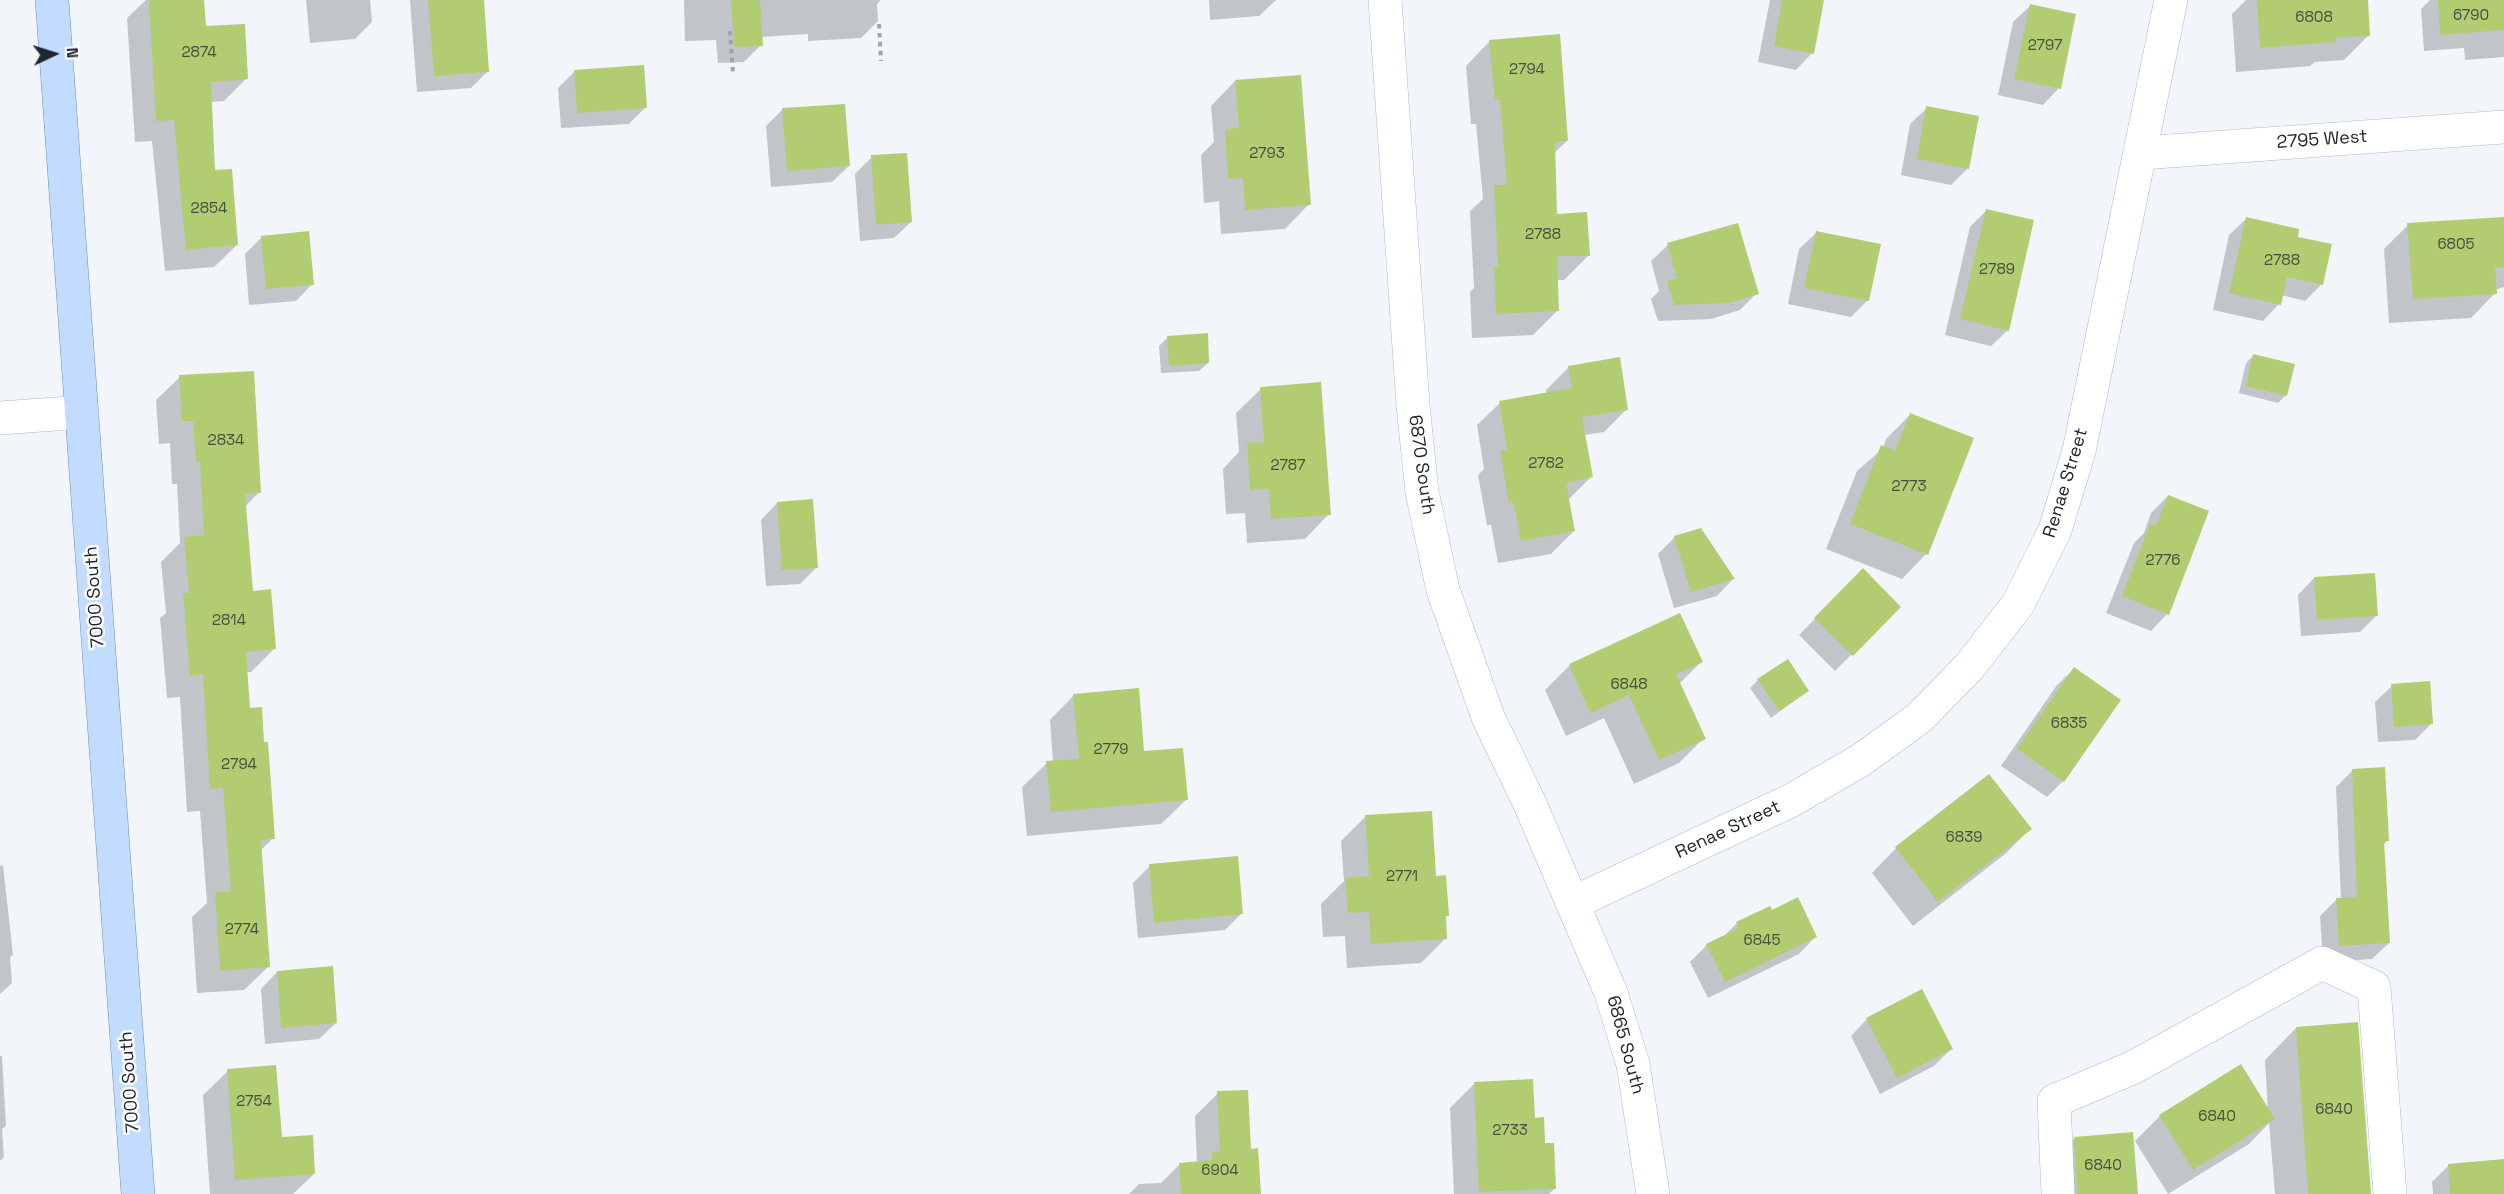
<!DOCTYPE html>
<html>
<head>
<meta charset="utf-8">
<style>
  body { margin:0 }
  #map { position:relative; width:2504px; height:1194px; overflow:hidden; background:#f2f6fb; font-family:"Space Grotesk",sans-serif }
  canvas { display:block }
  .north { position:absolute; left:24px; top:24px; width:60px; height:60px; -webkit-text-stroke:4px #fff; paint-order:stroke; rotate:86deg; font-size:16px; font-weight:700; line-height:24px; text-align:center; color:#202730 }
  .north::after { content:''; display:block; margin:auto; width:21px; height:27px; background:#202730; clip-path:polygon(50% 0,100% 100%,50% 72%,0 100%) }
</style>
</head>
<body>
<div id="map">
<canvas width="2504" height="1194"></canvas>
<div class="north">N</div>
</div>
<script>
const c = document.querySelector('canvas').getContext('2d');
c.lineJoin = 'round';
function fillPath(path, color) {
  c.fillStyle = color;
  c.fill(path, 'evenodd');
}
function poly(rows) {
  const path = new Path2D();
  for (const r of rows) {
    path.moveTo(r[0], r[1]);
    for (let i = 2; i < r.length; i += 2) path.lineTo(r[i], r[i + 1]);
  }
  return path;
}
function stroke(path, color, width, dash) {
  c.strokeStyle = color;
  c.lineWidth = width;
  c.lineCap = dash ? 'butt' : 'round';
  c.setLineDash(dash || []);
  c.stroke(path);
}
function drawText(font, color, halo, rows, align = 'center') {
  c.font = font + ' "Space Grotesk",sans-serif';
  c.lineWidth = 5;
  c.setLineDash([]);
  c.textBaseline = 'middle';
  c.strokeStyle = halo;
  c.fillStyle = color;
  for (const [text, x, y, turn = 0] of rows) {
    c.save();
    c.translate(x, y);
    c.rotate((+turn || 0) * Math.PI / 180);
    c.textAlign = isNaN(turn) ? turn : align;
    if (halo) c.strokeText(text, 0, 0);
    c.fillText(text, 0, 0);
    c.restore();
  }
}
fillPath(poly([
  [146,0,203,0,204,27,246,79,224,101,210,102,214,172,237,245,214,267,165,271,152,141,135,142,127,18],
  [306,0,370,0,372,22,355,39,310,43],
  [410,0,482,0,488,71,471,88,417,92],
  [684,0,881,0,877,4,878,21,861,38,808,41,808,34,761,37,761,45,744,62,718,63,716,40,685,41],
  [1209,0,1276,0,1259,16,1210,20],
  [1770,0,1822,0,1812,53,1796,70,1758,62],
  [2246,0,2366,0,2369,35,2344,60,2315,62,2310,66,2236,72,2232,14],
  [2430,0,2504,0,2504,57,2465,60,2464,48,2424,51,2421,9],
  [2030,6,2059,88,2043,105,1998,95,2013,22],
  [1490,41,1567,141,1553,154,1555,215,1588,256,1564,280,1556,280,1558,310,1533,335,1472,338,1470,292,1474,288,1470,211,1483,199,1476,124,1471,124,1466,66],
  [575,71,646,107,629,124,561,128,558,88],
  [1235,81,1309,204,1285,229,1221,234,1219,201,1204,203,1201,155,1214,142,1211,106],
  [1927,108,1968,168,1951,185,1901,175,1910,124],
  [783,109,849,166,832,182,771,187,766,126],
  [872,157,911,222,894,238,860,241,855,174],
  [1986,211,2008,330,1991,346,1945,335,1970,227],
  [2504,218,2504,287,2495,290,2495,293,2471,318,2389,323,2384,249,2408,225],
  [2246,219,2296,238,2322,284,2305,301,2281,295,2279,304,2263,321,2213,310,2229,235],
  [1816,233,1868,300,1851,317,1788,304,1799,249],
  [262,237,312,284,296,301,249,305,245,254],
  [1668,245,1757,293,1740,310,1711,319,1658,321,1651,299,1659,291,1651,261],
  [1167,338,1208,363,1199,371,1161,373,1159,346],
  [2254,355,2286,395,2278,403,2239,393,2246,363],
  [1569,367,1627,409,1604,432,1584,435,1591,477,1568,500,1574,531,1551,554,1498,563,1491,525,1487,525,1478,475,1484,469,1477,425,1500,403,1547,394,1546,390],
  [180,377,259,492,245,507,252,592,275,648,251,672,246,672,249,709,273,838,260,851,268,967,244,990,197,993,192,917,207,903,200,811,187,812,180,697,167,698,160,618,166,613,161,562,180,543,177,484,172,484,170,443,159,444,156,400],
  [1261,389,1329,514,1305,539,1247,543,1245,513,1226,514,1223,469,1239,452,1236,413],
  [1911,414,1926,554,1902,579,1826,549,1857,471,1883,448,1886,439],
  [2168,496,2207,512,2167,614,2151,631,2106,613,2134,543,2144,533,2151,513],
  [777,503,817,567,800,584,766,586,761,520],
  [1675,537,1733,579,1717,596,1674,608,1658,554],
  [1863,570,1899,607,1835,671,1799,635],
  [2314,578,2377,615,2360,632,2301,636,2298,595],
  [1680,615,1701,662,1679,684,1704,738,1679,763,1634,784,1604,718,1566,736,1545,690,1570,665],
  [2074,669,2063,781,2047,797,2001,766,2057,685],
  [1758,680,1807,691,1771,718,1750,688],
  [2392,686,2432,723,2415,740,2378,742,2375,702],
  [1074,695,1143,753,1186,800,1161,824,1027,836,1022,787,1047,763,1053,762,1050,720],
  [2352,771,2388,840,2383,845,2389,943,2372,959,2323,962,2320,916,2337,899,2341,899,2336,787],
  [1366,816,1435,877,1447,915,1444,918,1445,939,1421,963,1347,968,1345,936,1323,937,1321,904,1344,881,1341,841],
  [2030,829,2005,854,1913,926,1872,873,1896,848],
  [3,865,13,955,10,957,12,983,0,994,0,866],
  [1150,866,1242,913,1225,930,1138,938,1133,883],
  [1771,912,1815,937,1799,954,1708,998,1690,962,1707,945,1722,938,1737,923],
  [277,972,336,1023,319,1039,265,1044,261,989],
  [1867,1019,1951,1049,1934,1066,1880,1094,1851,1036],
  [2296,1028,2370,1194,2275,1194,2269,1123,2249,1144,2168,1194,2135,1141,2160,1116,2268,1112,2265,1060],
  [0,1056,2,1056,6,1126,2,1129,4,1157,0,1161],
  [228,1071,281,1138,314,1174,293,1194,210,1194,203,1095],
  [1475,1083,1533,1119,1555,1188,1549,1194,1454,1194,1450,1108],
  [1218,1093,1249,1151,1259,1194,1129,1194,1139,1184,1161,1183,1180,1164,1197,1163,1195,1116],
  [2075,1138,2137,1194,2044,1194,2043,1170],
  [2504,1161,2504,1194,2433,1194,2432,1182,2449,1165]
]), '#0003');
fillPath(poly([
  [149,0,204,0,206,26,245,24,248,79,211,82,215,170,232,169,238,245,186,250,174,120,156,121],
  [428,0,484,0,489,72,434,76],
  [731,0,760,0,763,46,734,47],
  [1782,0,1824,0,1814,54,1774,46],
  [2257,0,2368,0,2370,36,2336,38,2336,42,2260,48],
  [2438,0,2504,0,2504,30,2440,35],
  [2030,4,2076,14,2061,89,2014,79],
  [1560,34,1568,141,1555,142,1557,214,1587,212,1590,256,1557,256,1559,311,1496,314,1494,266,1498,266,1494,185,1507,185,1500,100,1495,100,1489,40],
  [644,65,647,108,577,113,574,70],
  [1301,75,1311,205,1245,210,1243,178,1228,179,1225,129,1239,128,1235,80],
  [845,104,850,166,787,171,782,108],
  [1926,106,1979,116,1969,169,1917,159],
  [907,153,912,222,876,225,871,155],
  [1986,209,2034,220,2009,331,1960,319],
  [2246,217,2299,229,2298,237,2332,244,2323,285,2287,277,2281,305,2229,293],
  [2504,217,2504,267,2495,268,2497,294,2413,299,2407,223],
  [1738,223,1759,294,1729,303,1674,305,1667,281,1677,278,1667,243],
  [309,231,314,285,266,289,261,236],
  [1816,231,1881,244,1869,301,1804,288],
  [1208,333,1209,363,1169,366,1167,336],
  [2253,354,2295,364,2287,396,2246,386],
  [1620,357,1628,410,1582,417,1593,477,1566,483,1575,531,1521,541,1514,503,1509,503,1500,451,1507,450,1499,401,1572,388,1568,366],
  [254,371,261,493,245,494,253,591,271,589,276,649,246,652,250,708,262,707,264,742,268,742,275,839,261,840,270,967,220,971,215,892,231,891,223,788,210,789,203,674,190,676,183,593,189,593,184,537,204,535,200,461,196,461,193,421,182,421,179,375],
  [1321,382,1331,515,1271,519,1269,489,1250,490,1247,443,1264,442,1260,387],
  [1910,413,1974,438,1928,555,1850,524,1881,445,1895,451],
  [2168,495,2209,511,2169,615,2122,596,2150,524,2156,526],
  [813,499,818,568,782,570,777,502],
  [1701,528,1735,579,1691,592,1674,536],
  [1863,568,1901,607,1853,656,1814,618],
  [2375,573,2378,616,2317,620,2314,577],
  [1680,613,1703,662,1676,674,1706,739,1659,760,1629,695,1590,713,1569,664],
  [1788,659,1809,691,1779,711,1757,679],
  [2074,667,2121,700,2064,782,2017,749],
  [2430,681,2433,724,2394,727,2391,684],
  [1139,688,1144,751,1183,748,1188,800,1051,812,1046,761,1079,759,1073,694],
  [2385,767,2389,841,2384,841,2390,943,2339,946,2336,898,2357,897,2352,769],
  [1989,774,2032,829,1938,902,1895,847],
  [1432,811,1436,876,1446,875,1449,916,1446,916,1447,939,1371,944,1369,912,1348,913,1345,878,1369,876,1365,815],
  [1238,856,1243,914,1154,923,1149,864],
  [1798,897,1817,937,1725,982,1706,944,1739,928,1736,922,1770,906,1772,910],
  [333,966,337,1023,281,1028,277,971],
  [1922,989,1953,1049,1897,1078,1866,1018],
  [2358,1022,2371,1194,2308,1194,2296,1027],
  [2241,1064,2275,1119,2193,1170,2159,1115],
  [276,1065,282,1137,313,1135,315,1174,235,1180,227,1069],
  [1533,1079,1535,1118,1544,1117,1545,1143,1554,1143,1556,1189,1479,1192,1474,1082],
  [1248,1090,1251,1149,1258,1148,1261,1194,1181,1194,1179,1163,1212,1160,1212,1152,1220,1151,1217,1091],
  [2133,1132,2138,1194,2077,1194,2074,1137],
  [2504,1159,2504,1194,2450,1194,2448,1164]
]), '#b2cc71');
const minor = poly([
  [1385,0,1413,405,1422,492,1443,590,1488,717,1530,804,1611,993,1633,1064,1653,1194],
  [2141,153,2504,127],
  [0,418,82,412],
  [1573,903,1792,800,1861,760,1919,718,1969,667,2018,604,2055,530,2079,451,2171,0],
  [2058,1194,2054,1101,2134,1067,2322,963,2374,987,2390,1194]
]);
const major = poly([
  [52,0,138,1194]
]);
stroke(minor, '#a8bbd2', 34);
stroke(major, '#6d8eb6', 34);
stroke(poly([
  [879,24,881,61],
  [730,31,733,73]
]), '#9fa4ab', 4, [4.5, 4.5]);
stroke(minor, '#fff', 33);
stroke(major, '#c1dcfe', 33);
drawText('15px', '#445040', null, [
  ["6790",2471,16],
  ["6808",2314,18],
  ["2797",2045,46],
  ["2874",199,53],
  ["2794",1527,70],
  ["2793",1267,154],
  ["2854",209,209],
  ["2788",1543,235],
  ["6805",2456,245],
  ["2788",2282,261],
  ["2789",1997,270],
  ["2834",226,441],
  ["2782",1546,464],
  ["2787",1288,466],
  ["2773",1909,487],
  ["2776",2163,561],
  ["2814",229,621],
  ["6848",1629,685],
  ["6835",2069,724],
  ["2779",1111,750],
  ["2794",239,765],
  ["6839",1964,838],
  ["2771",1402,877],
  ["2774",242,930],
  ["6845",1762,941],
  ["2754",254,1102],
  ["6840",2334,1110],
  ["6840",2217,1117],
  ["2733",1510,1131],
  ["6840",2103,1166],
  ["6904",1220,1171]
]);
drawText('18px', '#202730', '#fff', [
  ["2795 West",2322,140,-4],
  ["6870 South",1421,465,82],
  ["Renae Street",2066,483,-73],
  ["7000 South",95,597,-94],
  ["Renae Street",1728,830,-25],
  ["6865 South",1625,1045,75],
  ["7000 South",130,1082,-94]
]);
</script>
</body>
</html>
